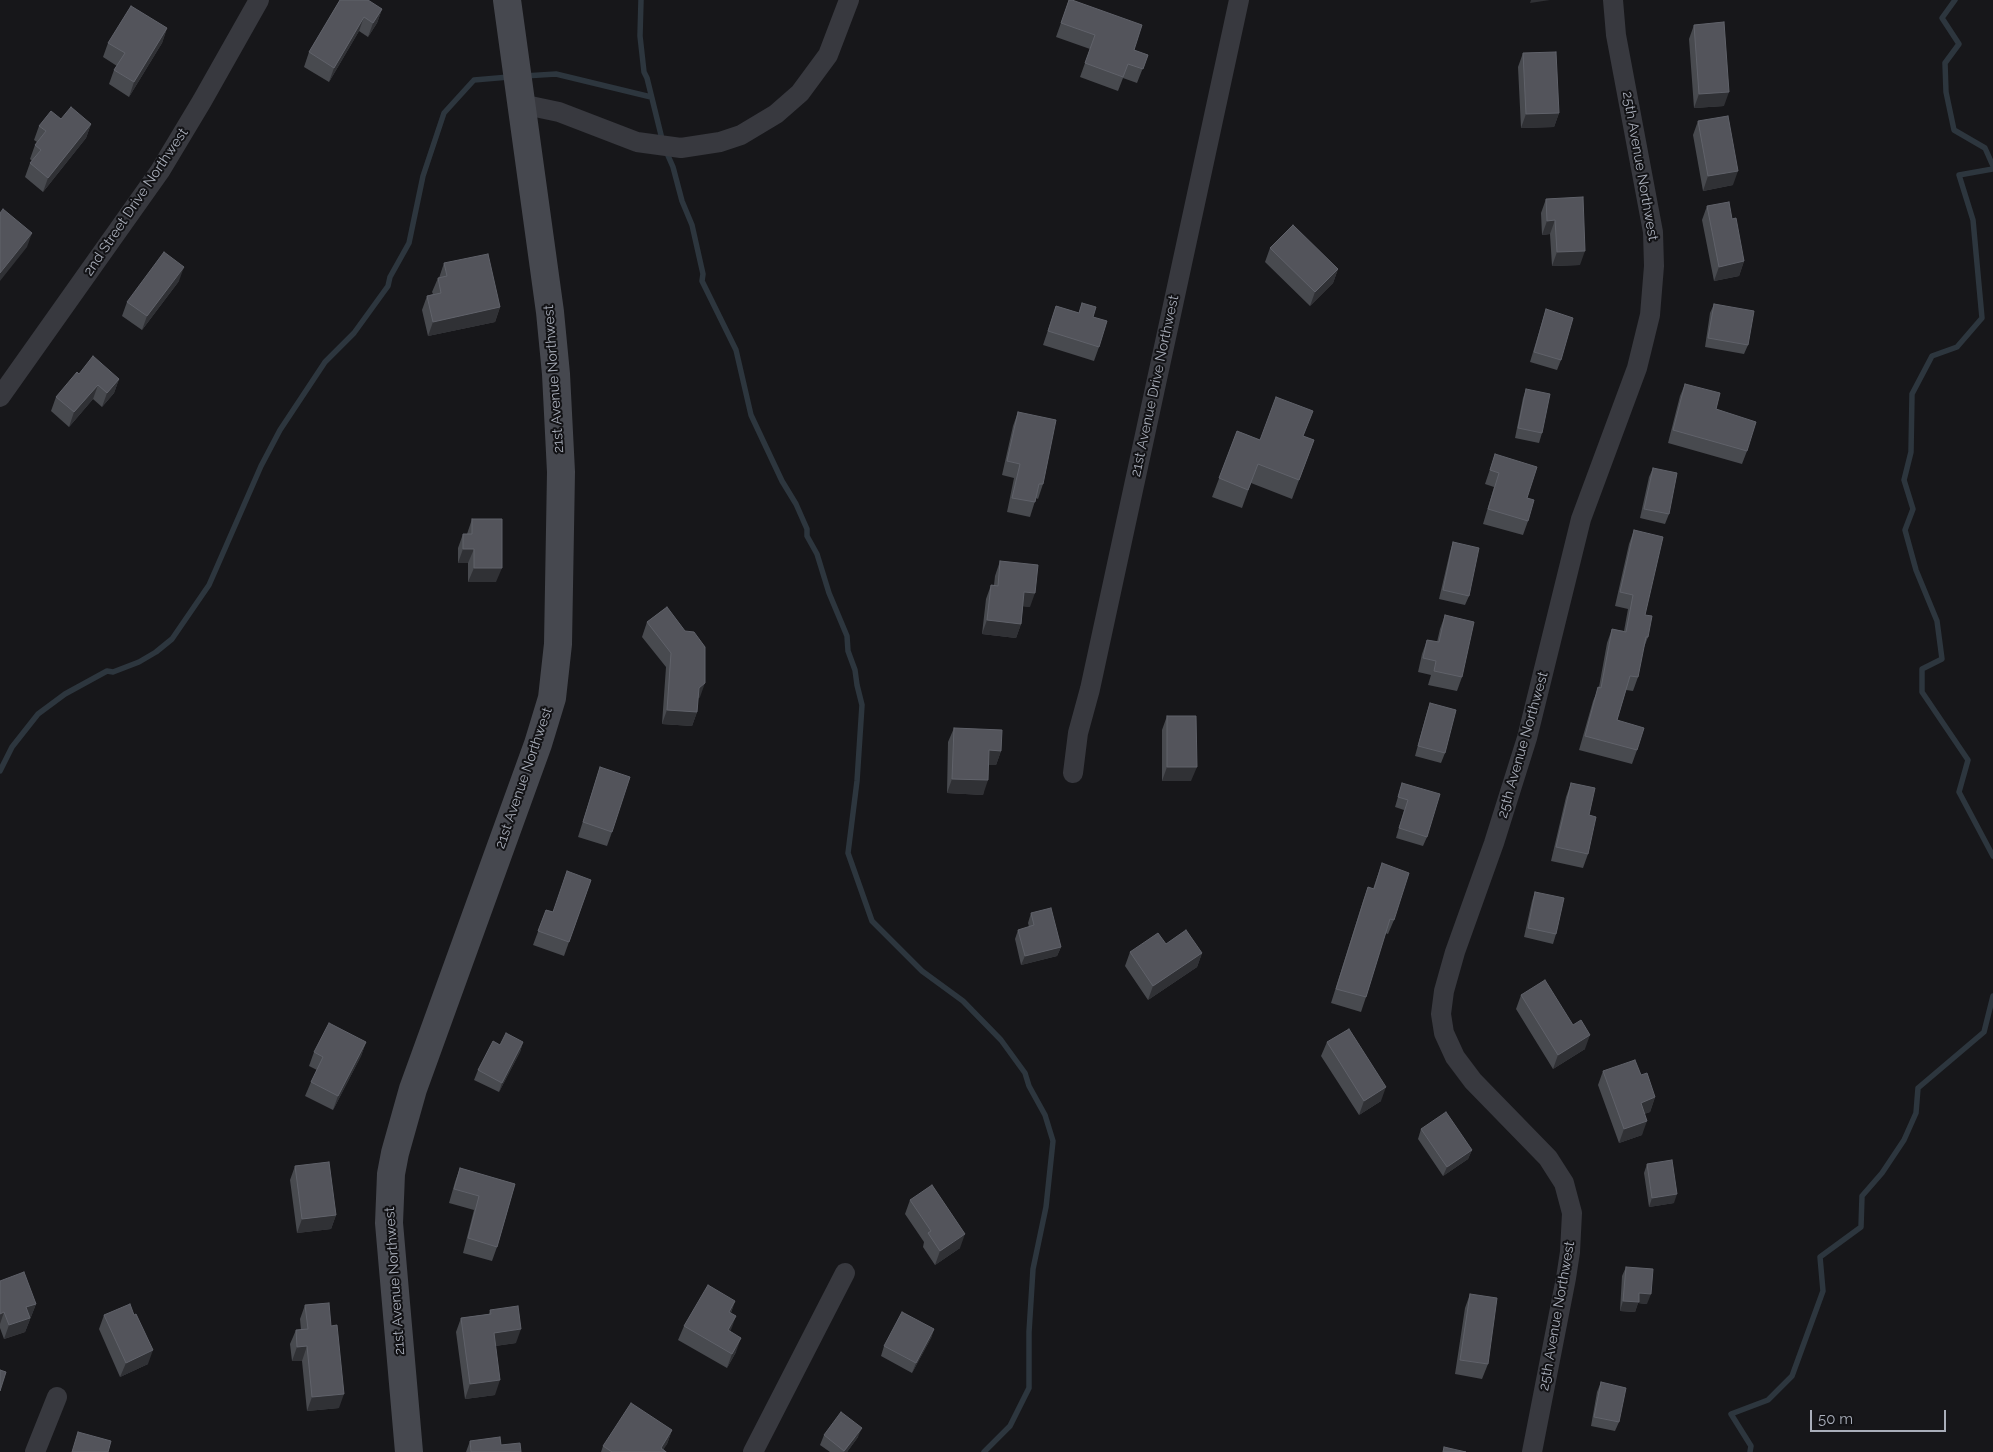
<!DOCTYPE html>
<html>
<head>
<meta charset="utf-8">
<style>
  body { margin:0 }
  #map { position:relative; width:1993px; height:1452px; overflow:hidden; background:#17171a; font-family:Raleway,sans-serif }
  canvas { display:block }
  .scale { position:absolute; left:1810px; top:1410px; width:136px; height:22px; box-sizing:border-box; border:2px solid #a9aeba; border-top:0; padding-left:6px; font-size:15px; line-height:18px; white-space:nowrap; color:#a9aeba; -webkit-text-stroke:4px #121215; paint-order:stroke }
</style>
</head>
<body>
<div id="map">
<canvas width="1993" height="1452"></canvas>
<div class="scale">50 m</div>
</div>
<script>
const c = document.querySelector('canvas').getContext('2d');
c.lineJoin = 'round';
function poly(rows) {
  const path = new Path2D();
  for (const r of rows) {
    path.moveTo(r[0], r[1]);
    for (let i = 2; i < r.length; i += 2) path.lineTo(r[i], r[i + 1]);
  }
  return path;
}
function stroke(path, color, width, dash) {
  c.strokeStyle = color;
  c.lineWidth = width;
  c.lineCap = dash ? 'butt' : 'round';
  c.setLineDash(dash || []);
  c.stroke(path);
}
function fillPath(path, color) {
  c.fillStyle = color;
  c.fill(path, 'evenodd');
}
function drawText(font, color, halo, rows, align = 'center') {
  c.font = font + ' Raleway,sans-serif';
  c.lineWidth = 4;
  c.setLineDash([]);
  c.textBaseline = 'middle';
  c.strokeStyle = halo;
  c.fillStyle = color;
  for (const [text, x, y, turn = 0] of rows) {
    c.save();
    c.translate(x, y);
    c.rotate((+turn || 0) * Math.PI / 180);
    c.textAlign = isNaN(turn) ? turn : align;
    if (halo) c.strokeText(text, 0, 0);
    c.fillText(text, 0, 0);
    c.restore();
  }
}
stroke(poly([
  [641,0,640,36,644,72,647,78,663,143],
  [1955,0,1942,18,1959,44,1945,63,1946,92,1954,130,1985,148,1993,166],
  [524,76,556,74,651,97],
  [666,151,673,167,682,201,692,225,703,274,702,281,736,350,751,415,782,481,796,504,807,529,807,536,817,554,829,593,847,636,848,651,855,670,857,685,862,705,857,781,848,853,872,921,922,971,963,1001,1001,1040,1025,1073,1029,1086,1045,1115,1053,1141,1046,1207,1033,1269,1029,1332,1029,1388,1010,1426,984,1452],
  [1993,169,1959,175,1973,220,1982,318,1957,347,1932,356,1912,394,1911,452,1904,480,1913,509,1905,530,1916,570,1937,621,1942,659,1922,669,1922,692,1968,760,1959,792,1993,856],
  [0,771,12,747,38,714,65,694,107,671,113,672,139,662,156,652,172,639,209,585,261,466,280,430,325,362,354,333,388,286,390,277,409,243,423,176,444,113,474,80,509,77],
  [1750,1452,1751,1446,1731,1414,1768,1400,1792,1376,1823,1291,1820,1257,1861,1227,1862,1196,1882,1173,1904,1140,1916,1113,1918,1088,1984,1032,1993,996]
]), '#2d363e', 5.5);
stroke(poly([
  [521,104,559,112,637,142,681,148,720,142,741,135,776,114,800,93,828,55,849,0],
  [0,397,160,171,202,101,259,0],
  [1073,773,1078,733,1090,689,1239,0],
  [35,1452,57,1397],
  [753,1452,845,1273],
  [1532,1452,1566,1278,1570,1252,1572,1213,1564,1183,1548,1158,1473,1081,1455,1057,1444,1033,1441,1014,1444,991,1455,952,1494,843,1527,738,1581,519,1637,368,1650,315,1654,266,1653,232,1616,35,1613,0]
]), '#38393f', 20);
stroke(poly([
  [409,1452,389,1223,391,1174,395,1153,413,1089,538,744,552,698,558,644,561,472,556,374,550,312,507,0]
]), '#46484f', 28);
fillPath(poly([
  [340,0,382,9,377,23,368,37,359,31,329,82,304,67,309,52],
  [1069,0,1134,50,1148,55,1137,83,1123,78,1118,91,1080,77,1090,49,1056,37],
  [1694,25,1724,106,1694,108,1689,39],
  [167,28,162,43,129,97,109,84,114,70,117,66,103,57,108,43],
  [1523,53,1559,113,1554,127,1521,128,1518,67],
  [61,119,91,124,86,138,43,192,25,177,30,163,32,161,30,159,35,145,37,142,34,140,39,126],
  [1698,121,1733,185,1703,191,1693,135],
  [1546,199,1580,265,1552,266,1550,234,1542,235,1541,213],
  [1707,206,1732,219,1744,261,1739,276,1714,281,1702,220],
  [1270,248,1338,269,1333,283,1310,306,1265,262],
  [444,263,500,307,495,322,428,336,422,310,427,296,433,294,432,292,438,278,439,278],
  [179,281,142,330,122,316,127,302],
  [1082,303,1099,347,1094,361,1043,345,1056,306,1079,313],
  [1714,304,1748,345,1744,354,1705,347,1710,313],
  [1546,309,1561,360,1557,370,1530,362],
  [79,374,119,379,114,393,102,407,93,399,69,427,51,411,56,397],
  [1685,384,1716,409,1747,451,1742,464,1668,443,1680,396],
  [1526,389,1542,433,1539,443,1515,438,1523,398],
  [1018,412,1043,484,1038,499,1036,498,1030,517,1007,512,1014,478,1002,475,1013,426],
  [1237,431,1260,440,1303,436,1314,440,1292,499,1251,483,1242,508,1212,497],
  [1495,454,1528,521,1523,535,1483,524,1494,487,1485,484],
  [1653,468,1669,514,1665,524,1640,518,1649,477],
  [472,519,496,582,468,582,468,563,458,563,458,548,463,534,467,534],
  [1634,530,1648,637,1643,650,1638,677,1633,691,1626,690,1617,720,1637,750,1632,764,1579,750,1593,701,1599,687,1607,643,1612,629,1624,631,1628,609,1615,606,1629,544],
  [1453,542,1469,596,1465,605,1439,599,1450,552],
  [1000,561,1030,607,1023,606,1021,624,1016,638,982,634,986,599,991,585,994,585,995,576],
  [667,607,700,697,698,698,697,712,692,726,662,724,666,667,642,637,647,622],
  [1445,615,1462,677,1457,691,1428,685,1431,675,1418,672,1422,654,1427,640,1437,642,1440,629],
  [1430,703,1445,753,1441,763,1415,756,1427,712],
  [1167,716,1191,781,1162,781,1162,730],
  [954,728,1001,751,996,765,988,765,983,795,947,793,948,742],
  [600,767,612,832,607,846,578,837],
  [1402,783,1427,837,1423,846,1396,838,1404,810,1395,807],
  [1571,783,1589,815,1588,854,1583,868,1551,861,1566,797],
  [1382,863,1394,920,1388,934,1385,933,1366,997,1361,1012,1331,1003,1363,901,1368,887,1373,889],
  [591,880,564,956,533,945,546,910,553,912],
  [1535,892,1556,934,1553,944,1524,937,1532,901],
  [1031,913,1061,947,1057,956,1021,965,1015,939,1018,930,1029,927,1028,923],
  [1166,944,1202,953,1197,967,1148,1000,1125,966,1130,952],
  [1521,995,1585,1049,1553,1069,1516,1009],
  [366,1042,361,1056,333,1110,305,1096,311,1082,317,1070,309,1066,314,1052],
  [523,1042,520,1052,499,1092,474,1080,478,1070,500,1045],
  [1327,1042,1381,1101,1359,1115,1321,1056],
  [1603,1071,1641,1075,1655,1097,1650,1112,1644,1114,1642,1135,1619,1143,1598,1085],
  [1421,1129,1472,1150,1468,1159,1443,1176,1418,1139],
  [1647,1164,1674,1203,1649,1207,1644,1173],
  [295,1166,336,1215,331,1229,297,1233,290,1180],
  [460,1168,515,1184,497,1247,492,1261,463,1253,474,1210,449,1203,455,1182],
  [910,1200,960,1248,935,1265,923,1247,924,1242,905,1214],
  [1626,1267,1647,1304,1638,1303,1635,1312,1620,1311,1622,1276],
  [0,1281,36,1304,25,1332,4,1339,0,1328],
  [1470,1294,1488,1364,1482,1379,1455,1374,1465,1308],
  [735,1301,731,1313,730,1331,736,1352,727,1368,678,1340,684,1326],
  [305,1305,339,1408,307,1411,302,1361,292,1361,290,1344,296,1330,301,1330,300,1319],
  [490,1310,516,1343,495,1346,495,1395,465,1399,456,1332,461,1318,489,1314],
  [104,1315,134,1315,148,1364,120,1377,99,1329],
  [934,1329,931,1338,912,1373,881,1356,884,1346],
  [1601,1382,1619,1422,1615,1431,1591,1426,1597,1392],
  [672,1430,667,1444,663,1449,667,1452,601,1452,603,1446],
  [824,1435,858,1437,847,1452,830,1452,820,1445],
  [470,1441,501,1445,521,1452,466,1452]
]), '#484a4f');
fillPath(poly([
  [1531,0,1550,0,1530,3],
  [382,9,377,23,368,37,373,23],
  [364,17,359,31,329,82,334,68],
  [167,28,162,43,129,97,134,82],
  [1729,92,1724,106,1694,108,1699,94],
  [1559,113,1554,127,1521,128,1526,114],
  [91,124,86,138,43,192,48,178],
  [1738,171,1733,185,1703,191,1708,176],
  [1555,220,1550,234,1542,235,1547,221],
  [32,233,27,247,0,281,0,273],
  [1585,251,1580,265,1552,266,1557,252],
  [1744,261,1739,276,1714,281,1719,267],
  [184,267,179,281,142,330,147,316],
  [1338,269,1333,283,1310,306,1315,292],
  [500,307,495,322,428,336,433,322],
  [119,379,114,393,102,407,107,393],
  [98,385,93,399,69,427,74,412],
  [463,549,474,549,468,563,458,563],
  [474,568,502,568,496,582,468,582],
  [1024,592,1035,593,1030,607,1019,606],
  [987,620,1021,624,1016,638,982,634],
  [705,683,700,697,694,702,699,688],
  [667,710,697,712,692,726,662,724],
  [989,750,1001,751,996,765,983,765],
  [1167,767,1197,767,1191,781,1162,781],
  [952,779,988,780,983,795,947,793],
  [1061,947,1057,956,1021,965,1025,956],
  [1202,953,1197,967,1148,1000,1153,986],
  [1590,1035,1585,1049,1553,1069,1558,1055],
  [366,1042,361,1056,333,1110,338,1096],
  [523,1042,520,1052,499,1092,502,1083],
  [1386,1087,1381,1101,1359,1115,1364,1101],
  [1655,1097,1650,1112,1635,1117,1641,1103],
  [1647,1121,1642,1135,1619,1143,1624,1129],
  [1472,1150,1468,1159,1443,1176,1447,1167],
  [1677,1194,1674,1203,1649,1207,1652,1198],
  [336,1215,331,1229,297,1233,302,1219],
  [965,1234,960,1248,935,1265,940,1251],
  [1639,1293,1651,1294,1647,1304,1638,1303,1635,1312,1620,1311,1623,1301],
  [735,1301,730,1315,729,1312],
  [36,1304,25,1332,4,1339,9,1325,26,1307],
  [4,1312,0,1324,0,1314],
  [736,1316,731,1330,722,1344,728,1330],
  [521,1329,516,1343,488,1347,494,1333],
  [934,1329,931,1338,912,1373,916,1363],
  [741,1338,736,1352,727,1368,732,1354],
  [307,1346,302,1361,292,1361,297,1347],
  [153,1350,148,1364,120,1377,126,1363],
  [500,1380,495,1395,465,1399,470,1384],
  [344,1394,339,1408,307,1411,312,1397],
  [862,1428,858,1437,847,1452,844,1452],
  [672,1430,667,1444,662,1452,661,1448]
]), '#303135');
const building = poly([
  [340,0,368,0,382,9,373,23,364,17,334,68,309,52,340,0],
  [1069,0,1072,0,1142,25,1134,50,1148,55,1143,69,1128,64,1123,77,1085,63,1095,35,1061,23,1069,0],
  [131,6,167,28,134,82,114,70,125,53,108,43,131,6],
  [1724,22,1729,92,1699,94,1694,25,1724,22],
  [1556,52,1559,113,1526,114,1523,53,1556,52],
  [71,107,91,124,48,178,30,163,41,150,35,145,46,131,39,126,51,111,61,119,71,107],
  [1728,116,1738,171,1708,176,1698,121,1728,116],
  [1583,197,1585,251,1557,252,1555,220,1547,221,1546,199,1583,197],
  [1729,202,1732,219,1736,218,1744,261,1719,267,1707,206,1729,202],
  [3,209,32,233,0,273,0,213,3,209],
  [1293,225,1338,269,1315,292,1270,248,1293,225],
  [164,252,184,267,147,316,127,302,164,252],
  [488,254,500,307,433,322,427,296,441,293,438,278,447,276,444,263,488,254],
  [1082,303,1096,307,1093,317,1107,321,1099,347,1048,331,1056,306,1079,313,1082,303],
  [1714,304,1754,311,1748,345,1708,338,1714,304],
  [1546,309,1573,318,1561,360,1534,352,1546,309],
  [93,356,119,379,107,393,98,385,74,412,56,397,77,372,79,374,93,356],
  [1685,384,1720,393,1716,409,1756,422,1747,451,1673,430,1685,384],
  [1526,389,1550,394,1542,433,1518,428,1526,389],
  [1276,397,1313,411,1303,436,1314,440,1299,480,1258,464,1248,490,1219,478,1237,431,1260,440,1276,397],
  [1018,412,1056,420,1043,484,1039,484,1035,502,1012,498,1020,464,1007,461,1018,412],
  [1495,454,1537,467,1527,498,1534,500,1528,521,1488,509,1499,473,1490,470,1495,454],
  [1653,468,1677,473,1669,514,1644,509,1653,468],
  [472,519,502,519,502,568,474,568,474,549,463,549,463,534,472,534,472,519],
  [1634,530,1663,537,1645,615,1652,616,1648,637,1646,637,1638,677,1630,676,1617,720,1644,728,1637,750,1585,736,1598,687,1601,688,1612,629,1626,632,1633,595,1620,592,1634,530],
  [1453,542,1479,548,1469,596,1443,590,1453,542],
  [1000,561,1038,565,1035,593,1024,592,1021,624,987,620,991,585,998,586,1000,561],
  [667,607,685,631,694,632,705,647,705,683,699,688,697,712,667,710,671,653,647,622,667,607],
  [1445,615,1474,622,1462,677,1434,671,1436,661,1423,658,1427,640,1439,642,1445,615],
  [1430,703,1456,710,1445,753,1418,746,1430,703],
  [1167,716,1196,716,1197,767,1167,767,1167,716],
  [954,728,1002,730,1001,751,989,750,988,780,952,779,954,728],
  [600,767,630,777,612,832,583,822,600,767],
  [1402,783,1440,794,1427,837,1399,828,1408,800,1398,797,1402,783],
  [1571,783,1595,788,1589,815,1596,817,1588,854,1556,847,1571,783],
  [1382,863,1409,873,1394,920,1390,919,1366,997,1336,989,1368,887,1374,889,1382,863],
  [567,871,591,880,569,942,538,931,546,910,553,912,567,871],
  [1535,892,1564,898,1556,934,1528,928,1535,892],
  [1051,908,1061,947,1025,956,1018,930,1034,925,1031,913,1051,908],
  [1186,930,1202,953,1153,986,1130,952,1158,933,1166,944,1186,930],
  [1545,980,1573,1025,1581,1020,1590,1035,1558,1055,1521,995,1545,980],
  [329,1023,366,1042,338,1096,311,1082,323,1057,314,1052,329,1023],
  [1349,1029,1386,1087,1364,1101,1327,1042,1349,1029],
  [506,1033,523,1042,502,1083,478,1070,493,1041,500,1045,506,1033],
  [1635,1060,1641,1075,1647,1073,1655,1097,1641,1103,1647,1121,1624,1129,1603,1071,1635,1060],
  [1446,1112,1472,1150,1447,1167,1421,1129,1446,1112],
  [1672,1160,1677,1194,1652,1198,1647,1164,1672,1160],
  [329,1162,336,1215,302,1219,295,1166,329,1162],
  [460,1168,515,1184,497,1247,468,1238,479,1196,454,1189,460,1168],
  [932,1185,965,1234,940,1251,928,1233,931,1231,910,1200,932,1185],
  [1626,1267,1653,1269,1651,1294,1639,1293,1639,1302,1623,1301,1626,1267],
  [24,1272,36,1304,26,1307,30,1318,9,1325,4,1312,0,1314,0,1281,24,1272],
  [708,1285,735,1301,729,1312,736,1316,728,1330,741,1338,732,1354,684,1326,708,1285],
  [1470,1294,1497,1298,1488,1364,1460,1360,1470,1294],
  [329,1303,331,1326,337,1325,344,1394,312,1397,307,1346,297,1347,296,1330,308,1329,305,1305,329,1303],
  [130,1304,134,1315,136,1314,153,1350,126,1363,104,1315,130,1304],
  [518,1306,521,1329,494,1333,500,1380,470,1384,461,1318,491,1314,490,1310,518,1306],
  [902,1312,934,1329,916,1363,884,1346,902,1312],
  [0,1370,6,1372,0,1391,0,1370],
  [1601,1382,1626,1388,1619,1422,1594,1417,1601,1382],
  [631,1403,672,1430,661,1448,666,1452,612,1452,603,1446,631,1403],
  [841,1412,862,1428,844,1451,824,1435,841,1412],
  [78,1432,111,1441,108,1452,72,1452,78,1432],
  [500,1437,501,1445,520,1443,521,1452,471,1452,470,1441,500,1437],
  [1444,1447,1466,1452,1443,1452,1444,1447]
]);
fillPath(building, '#53545b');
stroke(building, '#60626a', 1);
drawText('14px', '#a9aeba', '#121215', [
  ["25th Avenue Northwest",1640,166,80],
  ["2nd Street Drive Northwest",136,202,-56],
  ["21st Avenue Northwest",554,379,-94],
  ["21st Avenue Drive Northwest",1155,386,-78],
  ["25th Avenue Northwest",1523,745,-74],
  ["21st Avenue Northwest",524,778,-71],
  ["21st Avenue Northwest",395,1281,-94],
  ["25th Avenue Northwest",1557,1316,-80]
]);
</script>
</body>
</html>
